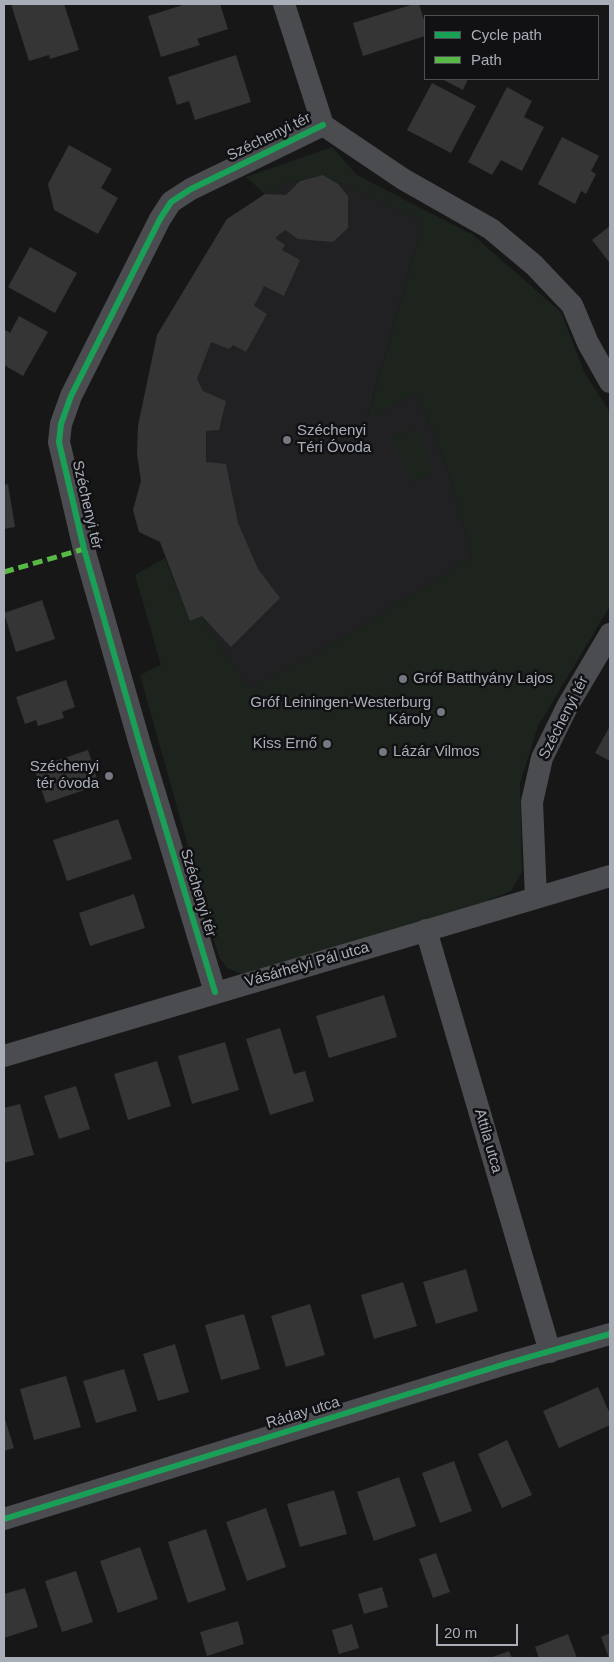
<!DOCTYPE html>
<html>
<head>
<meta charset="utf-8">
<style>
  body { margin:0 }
  #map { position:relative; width:614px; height:1662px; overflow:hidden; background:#171717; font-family:Helvetica,sans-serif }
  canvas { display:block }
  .frame { position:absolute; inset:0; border:5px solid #a8adb8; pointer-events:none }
  .legend { position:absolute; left:424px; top:15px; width:175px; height:65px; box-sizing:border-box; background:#111113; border:1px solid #4d4f55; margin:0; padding:6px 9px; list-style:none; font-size:15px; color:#a8adb8 }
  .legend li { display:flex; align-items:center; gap:10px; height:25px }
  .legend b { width:25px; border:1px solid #4d4f55 }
  .scale { position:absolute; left:436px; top:1624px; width:82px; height:22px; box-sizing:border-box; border:2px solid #a8adb8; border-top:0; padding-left:6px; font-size:15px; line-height:18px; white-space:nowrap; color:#a8adb8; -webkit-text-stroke:4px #111113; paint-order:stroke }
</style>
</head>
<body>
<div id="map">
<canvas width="614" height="1662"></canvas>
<div class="frame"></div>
<ul class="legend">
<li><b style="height:6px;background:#1a9f57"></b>Cycle path</li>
<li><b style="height:6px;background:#58b947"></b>Path</li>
</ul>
<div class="scale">20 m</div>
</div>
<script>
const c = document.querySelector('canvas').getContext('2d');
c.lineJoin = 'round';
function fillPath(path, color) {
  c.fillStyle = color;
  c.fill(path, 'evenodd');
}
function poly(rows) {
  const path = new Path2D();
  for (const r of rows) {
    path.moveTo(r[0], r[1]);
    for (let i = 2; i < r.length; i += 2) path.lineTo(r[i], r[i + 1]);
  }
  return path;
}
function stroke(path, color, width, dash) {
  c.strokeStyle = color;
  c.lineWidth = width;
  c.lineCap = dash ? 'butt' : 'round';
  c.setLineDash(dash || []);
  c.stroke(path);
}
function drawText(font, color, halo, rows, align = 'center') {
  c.font = font + ' Helvetica,sans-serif';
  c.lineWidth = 5;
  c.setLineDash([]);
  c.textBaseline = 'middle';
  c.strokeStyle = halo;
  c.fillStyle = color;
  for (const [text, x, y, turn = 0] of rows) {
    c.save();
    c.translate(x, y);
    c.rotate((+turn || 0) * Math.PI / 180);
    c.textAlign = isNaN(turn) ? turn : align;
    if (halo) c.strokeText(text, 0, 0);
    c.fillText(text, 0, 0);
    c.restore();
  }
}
fillPath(poly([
  [323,175,423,222,367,418,417,393,447,467,472,557,326,648,249,689,202,616,190,621,160,542,139,532,133,510,141,481,137,454,138,426,157,335,227,219,279,185]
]), '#212123');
fillPath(poly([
  [332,147,357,175,473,235,561,312,585,374,610,412,610,606,538,726,520,783,522,872,511,891,487,901,242,974,227,968,219,957,140,675,161,665,135,575,165,558,190,621,202,616,249,688,326,648,472,557,447,467,417,393,367,419,423,222,323,175,279,185,265,194,246,177],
  [416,428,435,473,410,483,392,438]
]), '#1d241e');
fillPath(poly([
  [11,4,64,4,79,50,50,59,49,55,29,61],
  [186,4,220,4,228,29,197,39,200,45,161,57,148,16],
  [414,4,419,4,425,23,425,36,363,56,353,23],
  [236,55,251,102,195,120,189,101,177,105,168,77],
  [442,79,468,79,463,90],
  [432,83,476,106,451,153,407,130],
  [507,87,532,101,524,117,544,127,522,171,501,160,492,175,468,162],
  [562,137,599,156,591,171,596,174,586,194,581,191,575,204,538,184],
  [69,145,112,169,101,188,118,198,98,234,54,210,48,184],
  [323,175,338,184,348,196,348,228,333,242,298,239,285,230,275,238,285,245,282,250,300,260,284,296,264,286,254,306,267,314,246,352,233,345,229,349,211,342,197,379,203,391,226,401,219,430,206,431,206,462,226,464,238,523,258,569,280,598,231,647,202,616,190,621,160,542,139,532,133,510,141,481,137,454,138,426,157,335,227,219,265,194,286,195,300,181],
  [610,226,610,261,609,262,592,240],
  [30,247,77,273,55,313,8,287],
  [19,316,48,332,23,376,4,365,4,329,10,333],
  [8,484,15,527,4,529,4,485],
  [42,600,55,639,16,652,4,613],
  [66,680,75,707,62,712,64,718,38,726,36,720,25,724,16,697],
  [610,726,610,761,595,753],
  [88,750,99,785,46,803,34,768],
  [118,819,132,859,67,881,53,840],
  [134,894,145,928,90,946,79,913],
  [384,995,397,1037,329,1058,316,1016],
  [280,1028,294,1074,305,1071,314,1101,270,1115,246,1039],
  [225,1042,239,1090,192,1104,178,1056],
  [157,1061,171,1106,128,1120,114,1074],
  [76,1086,90,1129,59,1139,44,1096],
  [20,1104,34,1155,4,1163,4,1108],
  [466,1269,478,1311,436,1324,423,1282],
  [403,1282,417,1326,374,1339,361,1295],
  [310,1304,325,1355,286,1367,271,1316],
  [244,1314,260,1369,221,1380,205,1325],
  [175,1344,189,1392,158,1401,143,1354],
  [124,1369,137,1411,96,1423,83,1381],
  [66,1376,81,1427,34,1440,20,1389],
  [598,1387,610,1414,610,1425,559,1448,543,1411],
  [4,1416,14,1448,4,1451],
  [507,1440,532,1495,502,1508,478,1454],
  [454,1461,472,1511,440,1523,422,1473],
  [399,1477,416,1526,374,1541,357,1492],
  [334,1490,347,1534,300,1547,287,1504],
  [266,1508,286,1567,247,1581,226,1522],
  [206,1529,226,1590,188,1603,168,1542],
  [140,1547,158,1599,118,1613,100,1561],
  [436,1553,450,1592,433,1598,419,1559],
  [76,1571,93,1622,62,1632,45,1581],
  [382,1587,388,1607,364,1614,358,1594],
  [25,1588,38,1627,4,1638,4,1594],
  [238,1621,244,1644,207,1656,200,1632],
  [352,1624,359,1648,339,1654,332,1630],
  [610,1633,610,1658,609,1658,601,1637],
  [568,1634,577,1658,539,1658,535,1647],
  [509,1651,512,1658,490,1658]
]), '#353536');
stroke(poly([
  [284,4,323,125],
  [323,125,403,179,491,229,534,265,572,305,588,343,610,382],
  [536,898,532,802,542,758,568,705,610,634],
  [426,930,550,1352],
  [215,992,139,741,84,549,59,442,61,424,71,396,160,219,171,202,191,189,323,125],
  [4,1056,610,876],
  [4,1519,505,1364,610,1334]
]), '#4b4c50', 22);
stroke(poly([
  [4,572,84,549]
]), '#58b947', 5, [10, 5]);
stroke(poly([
  [215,992,139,741,84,549,59,442,61,424,71,396,160,219,171,202,191,189,323,125],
  [4,1519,505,1364,610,1334]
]), '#1a9f57', 6);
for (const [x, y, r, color] of [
  [287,440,5,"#757880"],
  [403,679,5,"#757880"],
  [441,712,5,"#757880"],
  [327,744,5,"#757880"],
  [383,752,5,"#757880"],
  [109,776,5,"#757880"]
]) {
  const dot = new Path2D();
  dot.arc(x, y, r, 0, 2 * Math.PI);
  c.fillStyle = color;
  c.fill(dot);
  stroke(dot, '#111113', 2);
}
drawText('15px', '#a8adb8', '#111113', [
  ["Széchenyi tér",269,137,-26],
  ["Széchenyi tér",87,505,77],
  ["Széchenyi tér",564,718,-63],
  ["Széchenyi tér",198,893,73],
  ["Vásárhelyi Pál utca",307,965,-16],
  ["Attila utca",488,1141,74],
  ["Ráday utca",303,1413,-17]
]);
drawText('15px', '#a8adb8', '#111113', [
  ["Széchenyi",297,431],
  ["Téri Óvoda",297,448],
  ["Gróf Batthyány Lajos",413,679],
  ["Gróf Leiningen-Westerburg",431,703,"right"],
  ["Károly",431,720,"right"],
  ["Kiss Ernő",317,744,"right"],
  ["Lázár Vilmos",393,752],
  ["Széchenyi",99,767,"right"],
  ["tér óvoda",99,784,"right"]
], 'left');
</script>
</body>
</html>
